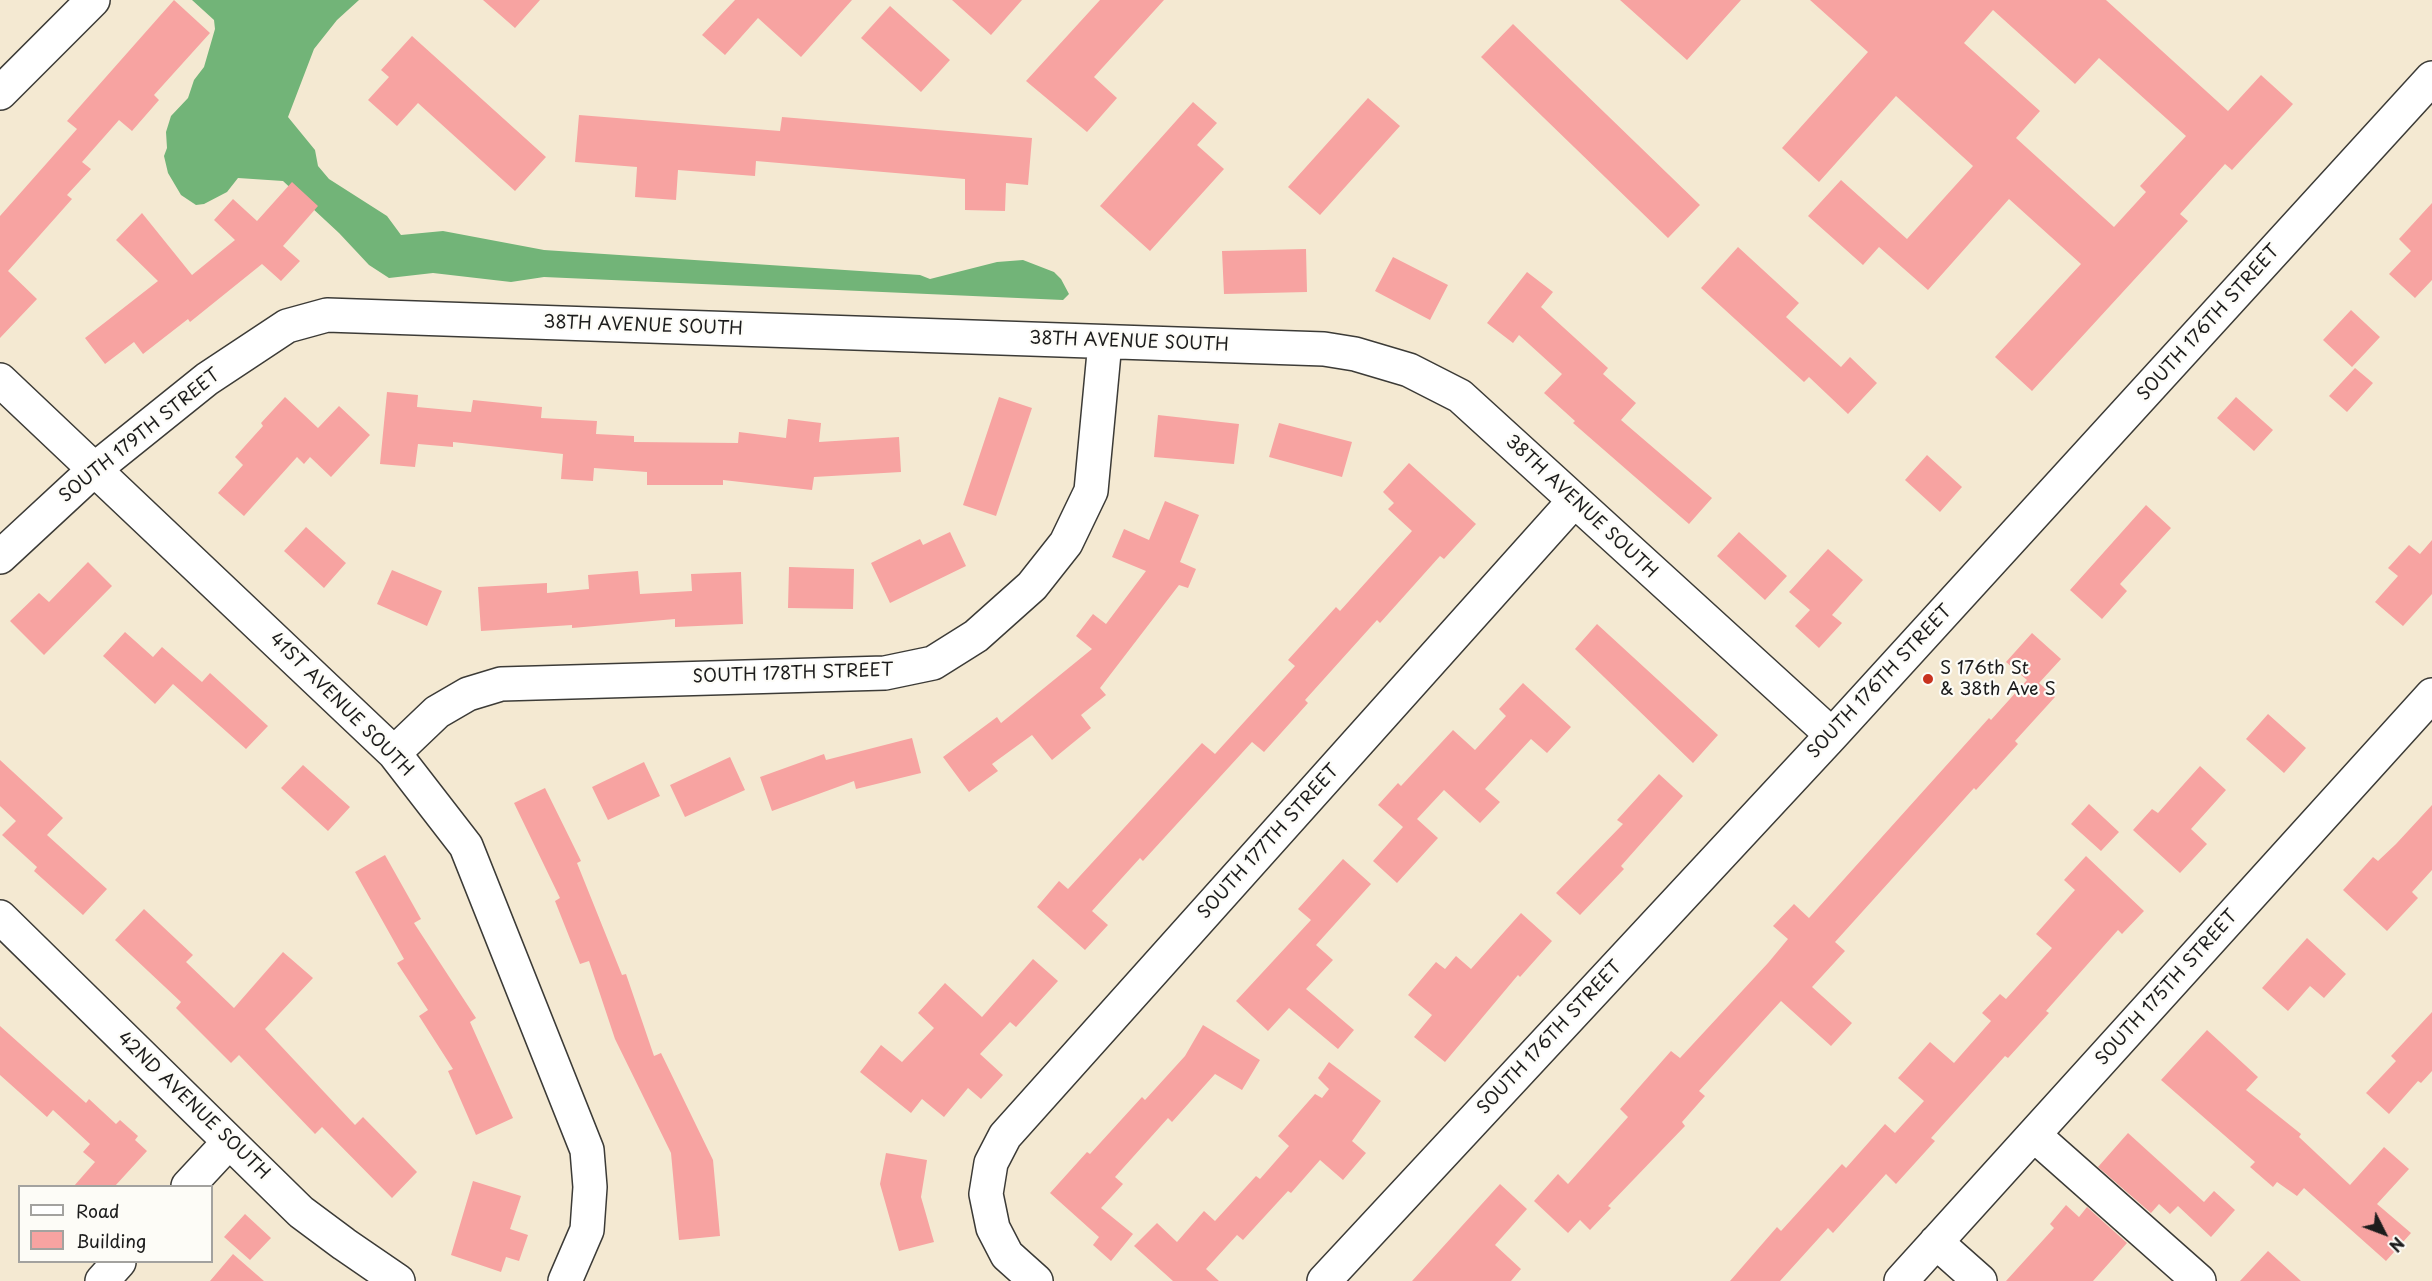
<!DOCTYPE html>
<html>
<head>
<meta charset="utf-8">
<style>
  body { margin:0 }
  #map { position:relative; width:2432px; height:1281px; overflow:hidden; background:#f4e9d2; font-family:"Playpen Sans",sans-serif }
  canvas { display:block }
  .legend { position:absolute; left:18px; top:1185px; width:195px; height:78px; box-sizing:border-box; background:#fdfcf7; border:2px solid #a3a29f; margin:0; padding:8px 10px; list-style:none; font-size:18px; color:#1c1c1c }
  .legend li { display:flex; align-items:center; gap:12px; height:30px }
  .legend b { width:30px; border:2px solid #a3a29f }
  .north { position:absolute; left:2354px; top:1203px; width:60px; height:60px; -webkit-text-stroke:4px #fdfcf7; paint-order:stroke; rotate:132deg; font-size:16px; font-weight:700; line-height:24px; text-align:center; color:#1c1c1c }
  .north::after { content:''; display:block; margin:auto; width:21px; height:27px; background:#1c1c1c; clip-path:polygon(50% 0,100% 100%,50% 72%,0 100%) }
</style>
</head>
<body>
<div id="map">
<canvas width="2432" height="1281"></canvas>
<ul class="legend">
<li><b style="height:8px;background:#fff"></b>Road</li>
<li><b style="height:16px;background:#f7a3a1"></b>Building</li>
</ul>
<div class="north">N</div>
</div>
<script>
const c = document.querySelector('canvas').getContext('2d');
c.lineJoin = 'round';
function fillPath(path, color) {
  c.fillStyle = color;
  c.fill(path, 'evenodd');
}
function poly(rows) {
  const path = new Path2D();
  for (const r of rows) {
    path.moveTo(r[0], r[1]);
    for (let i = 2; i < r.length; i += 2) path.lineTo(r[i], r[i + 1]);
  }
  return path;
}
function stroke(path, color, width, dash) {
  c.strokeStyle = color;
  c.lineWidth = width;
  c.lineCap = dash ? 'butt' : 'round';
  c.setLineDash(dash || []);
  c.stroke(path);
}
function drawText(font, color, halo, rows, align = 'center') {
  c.font = font + ' "Playpen Sans",sans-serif';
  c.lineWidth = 4.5;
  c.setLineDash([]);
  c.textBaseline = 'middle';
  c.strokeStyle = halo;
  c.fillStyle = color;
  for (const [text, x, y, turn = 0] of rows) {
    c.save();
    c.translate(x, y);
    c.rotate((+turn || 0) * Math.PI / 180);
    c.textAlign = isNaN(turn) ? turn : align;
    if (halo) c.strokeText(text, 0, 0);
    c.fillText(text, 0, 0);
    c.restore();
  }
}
fillPath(poly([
  [192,0,359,0,337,20,314,49,288,117,315,150,318,166,329,179,387,216,401,235,443,231,544,250,920,275,930,279,997,262,1023,260,1054,272,1061,279,1069,294,1063,300,544,277,511,282,433,273,389,278,369,265,339,233,283,181,238,178,227,192,204,204,196,205,181,195,168,173,164,156,167,148,166,132,171,116,188,98,194,80,204,67,215,29,214,20]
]), '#72b478');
fillPath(poly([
  [174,0,210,33,154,95,159,100,132,131,119,120,82,162,91,169,67,195,72,199,8,271,37,299,0,338,0,216,77,129,67,121],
  [483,0,540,0,515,28],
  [735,0,852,0,801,57,758,18,725,55,702,35],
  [952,0,1022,0,991,35],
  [1100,0,1164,0,1094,77,1117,98,1087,132,1026,81],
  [1620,0,1741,0,1687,60],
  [1810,0,2106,0,2228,111,2261,75,2293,104,2232,170,2225,164,2180,214,2188,221,2032,391,1995,357,2081,264,2009,199,1928,290,1879,247,1863,265,1808,216,1841,180,1907,239,1973,166,1896,96,1819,182,1782,148,1868,52],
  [1993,10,2075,84,2099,58,2186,136,2140,186,2146,192,2114,227,2016,138,2040,111,1964,43],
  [890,6,950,60,921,92,861,38],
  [1513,24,1700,205,1668,238,1481,57],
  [412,36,546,157,515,191,418,103,397,126,368,100,389,77,381,70],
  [1368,98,1400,126,1320,215,1288,187],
  [1193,102,1217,123,1197,145,1224,169,1150,251,1100,206],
  [579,115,780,131,782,117,1032,138,1028,185,1006,183,1005,211,965,210,965,179,756,161,755,176,678,170,676,200,635,197,637,167,575,162],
  [292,182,318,206,283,246,300,261,281,281,262,264,190,322,188,319,143,354,134,342,105,364,85,338,158,281,116,240,142,213,192,275,235,240,214,220,233,199,257,221],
  [2432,203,2432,280,2415,298,2389,274,2411,251,2399,239],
  [1738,247,1799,303,1786,317,1841,367,1850,357,1877,383,1848,414,1809,377,1804,382,1701,288],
  [1306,249,1307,292,1224,294,1222,251],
  [1393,257,1448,285,1430,320,1375,291],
  [1527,272,1553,292,1541,307,1608,368,1603,374,1636,403,1621,420,1712,498,1689,524,1573,423,1575,421,1544,393,1562,374,1519,335,1513,343,1487,323],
  [2351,310,2380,337,2352,367,2323,340],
  [2355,368,2373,383,2347,412,2329,396],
  [387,392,418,395,417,407,471,412,473,400,542,407,541,418,597,421,596,434,634,436,634,442,738,443,739,432,786,438,788,419,821,423,819,442,899,437,901,472,814,477,812,490,723,480,723,485,647,485,647,472,594,468,593,481,561,479,563,454,453,442,453,447,418,444,415,467,380,464],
  [285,397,318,428,339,406,370,435,331,477,310,457,304,464,297,457,244,516,218,493,243,465,235,457,263,426,261,423],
  [999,397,1032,408,996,516,963,505],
  [2236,397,2273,430,2254,451,2217,418],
  [1158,415,1239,424,1234,464,1154,457],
  [1279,423,1352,442,1342,477,1269,457],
  [1927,455,1962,487,1940,512,1905,480],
  [1409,463,1476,524,1444,559,1440,556,1380,623,1377,620,1305,700,1308,703,1264,752,1252,742,1143,861,1140,858,1092,911,1108,925,1085,950,1037,907,1059,881,1068,889,1202,743,1215,754,1295,666,1288,660,1336,607,1340,611,1412,531,1388,509,1394,503,1383,492],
  [1165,501,1199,515,1180,562,1196,569,1188,588,1179,585,1100,688,1106,695,1081,715,1091,728,1052,760,1032,735,992,764,998,771,969,792,943,757,997,717,1001,723,1092,649,1076,636,1093,614,1106,624,1146,571,1112,557,1124,529,1149,540],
  [2146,505,2171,528,2120,584,2127,591,2102,619,2070,590],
  [306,527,346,563,324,588,284,551],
  [950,532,966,566,890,603,871,563,920,539,923,545],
  [1739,532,1787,576,1765,600,1717,556],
  [2432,540,2432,594,2403,626,2375,602,2398,576,2388,568,2409,545,2420,554],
  [1828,549,1863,580,1832,615,1842,623,1819,648,1795,626,1810,610,1789,592],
  [88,562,112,586,44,655,10,621,39,593,49,602],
  [789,567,854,569,853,609,788,608],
  [392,570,442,591,427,626,377,604],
  [638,571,640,594,692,591,691,574,741,572,743,624,675,627,675,619,572,628,572,625,481,631,478,587,547,583,547,593,589,589,588,575],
  [1597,624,1718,735,1693,763,1575,649],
  [125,632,153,657,162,647,202,682,210,673,268,726,246,749,173,684,155,704,103,656],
  [2032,633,2061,659,2039,683,2055,697,2015,741,2018,744,1976,790,1974,788,1835,942,1845,951,1812,987,1852,1023,1831,1046,1781,1001,1699,1091,1705,1096,1682,1122,1685,1126,1608,1206,1611,1208,1590,1230,1580,1220,1568,1233,1534,1201,1558,1174,1568,1184,1628,1117,1620,1109,1671,1051,1680,1058,1768,963,1788,939,1773,926,1794,904,1809,918,1989,718,1991,720,2027,680,2006,662],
  [1523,683,1571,727,1547,753,1531,739,1485,789,1500,802,1480,823,1444,790,1417,819,1438,838,1397,883,1373,861,1403,827,1378,805,1398,783,1401,786,1453,730,1475,750,1506,716,1499,709],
  [2268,714,2306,748,2284,773,2246,739],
  [912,738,921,773,856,789,854,781,772,811,760,777,824,754,826,760],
  [730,757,745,790,685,817,670,785],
  [0,760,63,818,47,835,107,889,83,915,34,871,37,867,2,835,16,821,0,806],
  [644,762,660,796,608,820,592,787],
  [303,765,350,807,328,831,281,788],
  [2200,766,2226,790,2191,829,2207,844,2180,873,2133,830,2152,809,2158,813],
  [1659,774,1683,796,1621,866,1624,869,1580,915,1556,893,1623,824,1617,820],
  [545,788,581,861,577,863,622,975,626,974,654,1056,661,1053,713,1160,720,1236,679,1240,671,1153,615,1039,589,961,580,964,555,901,560,898,514,803],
  [2089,804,2119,832,2101,851,2071,824],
  [2432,805,2432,870,2412,892,2418,898,2387,931,2343,890,2373,857,2378,861,2396,844],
  [385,855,421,919,414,923,476,1018,470,1022,513,1118,476,1135,448,1071,453,1069,419,1016,428,1010,397,963,404,959,355,872],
  [2086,856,2144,911,2122,934,2118,930,2046,1011,2049,1013,2008,1058,2005,1056,1931,1138,1935,1141,1896,1184,1886,1174,1833,1233,1828,1228,1780,1281,1730,1281,1777,1227,1781,1231,1842,1164,1846,1168,1885,1124,1895,1133,1924,1101,1898,1078,1930,1042,1954,1063,1991,1021,1982,1013,2000,994,2006,999,2052,948,2036,934,2075,890,2064,880],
  [1343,859,1371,884,1316,945,1333,960,1306,989,1354,1030,1338,1049,1289,1008,1268,1031,1236,1001,1311,920,1298,909],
  [144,909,193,955,186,962,234,1008,283,952,313,978,265,1029,355,1125,363,1117,417,1172,392,1198,322,1127,315,1134,239,1055,231,1063,176,1008,181,1002,115,940],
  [1521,913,1552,941,1520,977,1518,975,1445,1062,1414,1037,1432,1015,1408,995,1436,962,1445,969,1456,956,1471,969],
  [2307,938,2346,974,2324,998,2310,986,2288,1011,2262,988],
  [1033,959,1058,981,1016,1027,1010,1022,980,1054,1003,1075,981,1099,968,1088,944,1117,922,1099,911,1113,860,1072,881,1045,902,1062,934,1028,918,1013,945,983,982,1017],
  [2432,1012,2432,1071,2421,1083,2418,1081,2389,1114,2366,1093,2396,1061,2391,1056],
  [1203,1025,1260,1060,1242,1090,1215,1074,1172,1122,1168,1118,1115,1177,1123,1184,1101,1208,1133,1234,1111,1261,1093,1245,1099,1237,1050,1193,1087,1152,1090,1154,1142,1097,1145,1100,1185,1056],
  [0,1026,86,1103,89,1099,116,1124,120,1120,138,1136,135,1140,147,1151,115,1186,74,1186,95,1162,83,1152,90,1144,53,1110,47,1117,0,1075],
  [2207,1030,2258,1077,2246,1090,2301,1134,2299,1137,2350,1185,2384,1147,2409,1169,2377,1204,2411,1233,2386,1261,2304,1188,2297,1196,2277,1182,2273,1187,2250,1167,2255,1162,2161,1080],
  [1329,1062,1381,1101,1352,1141,1366,1153,1343,1180,1320,1160,1291,1193,1288,1191,1243,1240,1237,1235,1206,1269,1219,1281,1173,1281,1134,1246,1157,1223,1177,1242,1204,1211,1215,1221,1256,1176,1260,1179,1289,1146,1278,1136,1315,1094,1322,1098,1329,1089,1318,1078],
  [2128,1133,2204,1202,2214,1191,2235,1210,2211,1237,2178,1206,2170,1214,2159,1204,2151,1213,2098,1167],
  [886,1153,927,1160,921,1197,934,1242,899,1251,880,1184],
  [473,1181,521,1196,510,1229,528,1235,519,1261,506,1257,501,1272,451,1255],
  [1500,1184,1527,1209,1495,1245,1521,1269,1511,1281,1412,1281],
  [2066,1205,2079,1217,2087,1207,2127,1243,2093,1281,2006,1281,2054,1228,2050,1224],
  [245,1214,271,1238,250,1260,224,1237],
  [2268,1251,2301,1281,2240,1281],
  [233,1254,264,1281,210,1281]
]), '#f7a3a1');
const minor = poly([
  [0,93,93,0],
  [0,380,394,753,466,846,587,1150,590,1187,587,1230,565,1281],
  [0,557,95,469,207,379,287,326,327,315,1324,349,1355,354,1409,370,1460,396,1832,735],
  [394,753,437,712,468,694,501,684,885,673,933,663,976,636,1032,586,1066,543,1091,491,1105,342],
  [0,917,301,1212,344,1244,398,1281],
  [2034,1135,2199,1281],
  [188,1186,229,1142],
  [1936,1242,1980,1281],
  [102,1281,119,1262],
  [1036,1281,1007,1255,993,1228,986,1194,991,1163,1005,1136,1574,501],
  [1324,1281,1832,735,2432,78],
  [1901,1281,2432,695]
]);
stroke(minor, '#3c3b37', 36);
stroke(minor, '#fff', 33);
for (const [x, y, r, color] of [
  [1928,679,6,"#c8321e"]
]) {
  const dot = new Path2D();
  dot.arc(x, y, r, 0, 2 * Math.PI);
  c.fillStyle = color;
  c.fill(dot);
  stroke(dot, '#fdfcf7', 2);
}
drawText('18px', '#1c1c1c', '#fdfcf7', [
  ["SOUTH 176TH STREET",2209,323,-48],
  ["38TH AVENUE SOUTH",643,326,2],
  ["38TH AVENUE SOUTH",1129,342,2],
  ["SOUTH 179TH STREET",140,436,-39],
  ["38TH AVENUE SOUTH",1581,507,43],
  ["SOUTH 178TH STREET",793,674,-2],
  ["SOUTH 176TH STREET",1880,682,-47],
  ["41ST AVENUE SOUTH",341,705,45],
  ["SOUTH 177TH STREET",1269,842,-48],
  ["SOUTH 175TH STREET",2167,988,-48],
  ["SOUTH 176TH STREET",1550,1038,-47],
  ["42ND AVENUE SOUTH",193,1106,44]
]);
drawText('18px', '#1c1c1c', '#fdfcf7', [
  ["S 176th St",1940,669],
  ["& 38th Ave S",1940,690]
], 'left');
</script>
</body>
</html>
